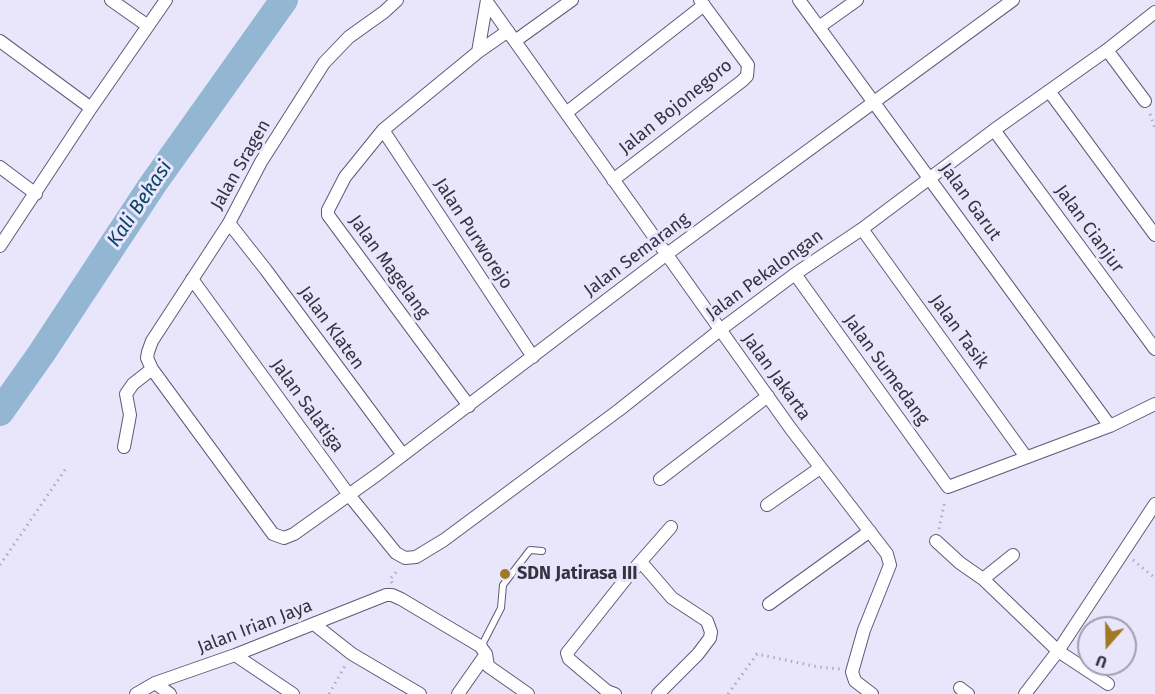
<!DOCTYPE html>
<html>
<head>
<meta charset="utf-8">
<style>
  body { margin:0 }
  #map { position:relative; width:1155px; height:694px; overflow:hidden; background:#e9e6fb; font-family:"Fira Sans",sans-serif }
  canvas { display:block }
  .north { position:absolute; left:1077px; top:616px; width:60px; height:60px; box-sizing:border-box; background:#e9e6fb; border:2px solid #a19eb0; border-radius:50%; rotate:200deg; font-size:16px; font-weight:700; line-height:24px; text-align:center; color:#343340 }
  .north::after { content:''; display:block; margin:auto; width:21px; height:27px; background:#9f7926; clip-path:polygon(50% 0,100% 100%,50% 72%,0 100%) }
</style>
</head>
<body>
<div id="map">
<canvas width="1155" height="694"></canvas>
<div class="north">U</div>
</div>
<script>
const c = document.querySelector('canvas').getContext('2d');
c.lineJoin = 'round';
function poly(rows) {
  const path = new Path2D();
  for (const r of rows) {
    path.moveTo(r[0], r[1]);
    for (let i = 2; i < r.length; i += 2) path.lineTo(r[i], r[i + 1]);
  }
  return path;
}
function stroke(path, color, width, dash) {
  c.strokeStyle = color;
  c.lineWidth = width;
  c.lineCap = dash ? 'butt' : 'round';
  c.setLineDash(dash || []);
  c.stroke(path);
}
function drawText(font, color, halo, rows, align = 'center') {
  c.font = font + ' "Fira Sans",sans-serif';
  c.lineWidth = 6;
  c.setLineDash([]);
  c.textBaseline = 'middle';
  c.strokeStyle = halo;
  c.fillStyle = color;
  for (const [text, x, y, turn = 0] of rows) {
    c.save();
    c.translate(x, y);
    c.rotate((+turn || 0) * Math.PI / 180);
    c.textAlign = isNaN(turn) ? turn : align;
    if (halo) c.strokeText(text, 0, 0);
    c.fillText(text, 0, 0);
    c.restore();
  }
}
stroke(poly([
  [0,412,41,354,153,184,284,0]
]), '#93b7d2', 28);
const lane = poly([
  [484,647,483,643,501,608,503,585,530,550,542,551]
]);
const street = poly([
  [111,0,148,26],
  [397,0,384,12,349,37,324,63,261,162,229,223,152,341,148,352,147,358,152,369,273,534,284,538,294,534,378,474,667,254,1013,0],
  [799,0,1110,426],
  [487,2,791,429,887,554,890,565,864,630,852,672,855,681,872,694],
  [819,27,857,0],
  [0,41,91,108],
  [515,41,572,0],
  [1107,50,1145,101],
  [478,52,487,0],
  [1049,91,1155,235],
  [566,113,704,5],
  [383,130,533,357],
  [994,130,1155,349],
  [0,167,36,194],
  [613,180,742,81,747,76,748,65,700,0],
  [229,223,266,270,403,455],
  [862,229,1026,457],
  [0,246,91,108,166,0],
  [795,274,948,487,1110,426,1155,404],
  [192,279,349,495,396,553,405,558,416,557,444,540,619,410,720,330,795,274,862,229,994,130,1107,50,1155,12],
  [469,406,328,215,328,210,345,177,383,130,478,52,508,31],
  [124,447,130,415,126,394,133,384,152,369],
  [660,479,768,396],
  [767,505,820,468],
  [936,541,960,563,983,579,1058,651,1108,684],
  [641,562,672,598,707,621,711,632,710,638,698,654,658,694],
  [983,579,1013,555],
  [769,604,870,531],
  [314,624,352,654,420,694],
  [235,655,293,694],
  [155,683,170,694],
  [960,688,968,694],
  [136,694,155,683,235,655,386,595,392,595,401,599,480,646,486,654,488,666,528,694],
  [458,694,486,654],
  [615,694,607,691,569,659,567,653,628,576,671,527],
  [1025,694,1058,651,1155,504]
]);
stroke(lane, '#5f5a78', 8);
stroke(street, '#5f5a78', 14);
stroke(poly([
  [1150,114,1155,128],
  [939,529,945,500],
  [1133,560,1155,578],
  [0,565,67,467],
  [392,583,390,579,398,570],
  [329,694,346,664],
  [728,694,757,654,818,667,840,669]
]), '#aeacbe', 3, [1.5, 4.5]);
stroke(lane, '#fff', 6);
stroke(street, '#fff', 12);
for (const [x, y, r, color] of [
  [505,574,6,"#9f7926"]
]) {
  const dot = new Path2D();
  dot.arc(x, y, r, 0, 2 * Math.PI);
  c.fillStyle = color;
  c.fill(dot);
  stroke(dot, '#e9e6fb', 2);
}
drawText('18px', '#343340', '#e9e6fb', [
  ["Jalan Bojonegoro",676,107,-39],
  ["Jalan Sragen",241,165,-60],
  ["Jalan Garut",970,202,54],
  ["Jalan Cianjur",1089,229,54],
  ["Jalan Purworejo",473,234,57],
  ["Jalan Semarang",637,255,-37],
  ["Jalan Magelang",389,267,54],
  ["Jalan Pekalongan",765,275,-36],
  ["Jalan Klaten",331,328,54],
  ["Jalan Tasik",959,332,54],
  ["Jalan Sumedang",886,370,54],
  ["Jalan Jakarta",776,377,54],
  ["Jalan Salatiga",307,406,54],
  ["Jalan Irian Jaya",255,627,-21]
]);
drawText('bold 18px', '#343340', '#e9e6fb', [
  ["SDN Jatirasa III",517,574]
], 'left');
drawText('italic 20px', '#044468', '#e9e6fb', [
  ["Kali Bekasi",140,204,-56]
]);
</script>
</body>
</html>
